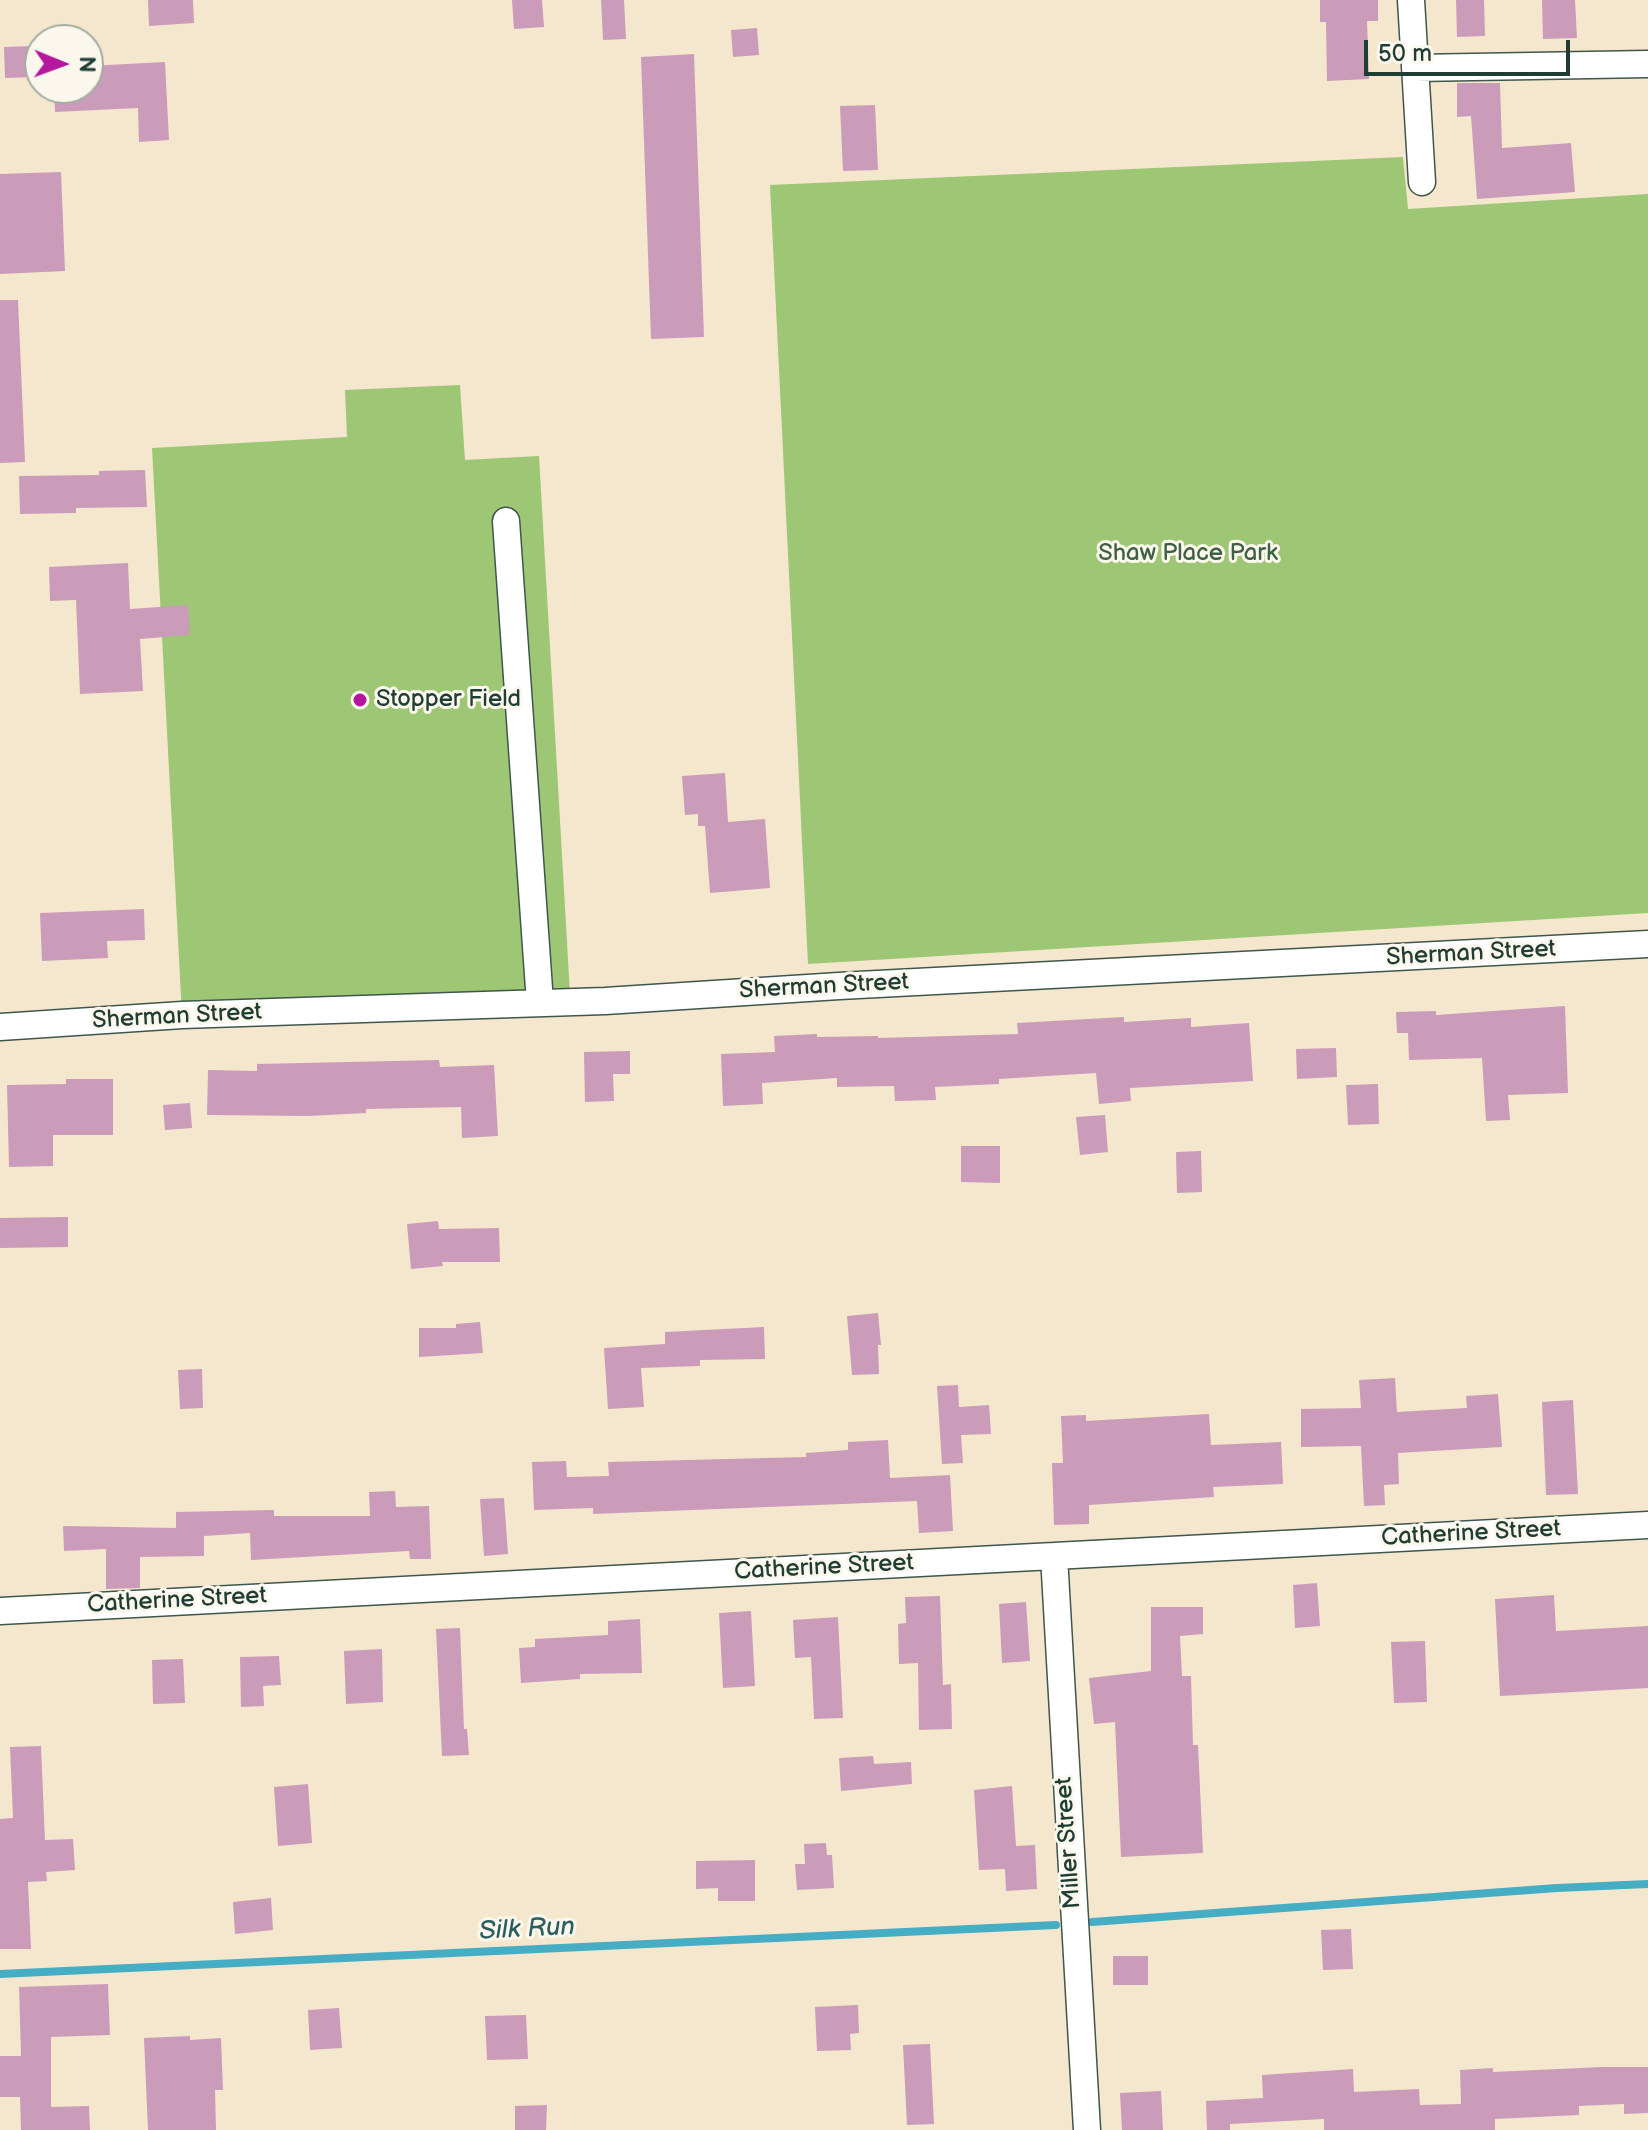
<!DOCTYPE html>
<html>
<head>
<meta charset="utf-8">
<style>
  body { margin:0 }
  #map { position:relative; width:1648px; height:2130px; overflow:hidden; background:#f5e7ce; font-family:"Balsamiq Sans",sans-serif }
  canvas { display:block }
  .north { position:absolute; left:24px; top:24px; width:80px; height:80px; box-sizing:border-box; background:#fbf7ec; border:2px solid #a3ada2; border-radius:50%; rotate:91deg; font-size:22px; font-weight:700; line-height:32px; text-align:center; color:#1f3d34 }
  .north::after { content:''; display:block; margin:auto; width:28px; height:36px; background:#b5179e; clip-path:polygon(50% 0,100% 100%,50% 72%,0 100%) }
  .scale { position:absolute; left:1364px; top:40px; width:206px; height:36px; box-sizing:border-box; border:4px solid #1f3d34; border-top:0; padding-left:10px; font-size:24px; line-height:28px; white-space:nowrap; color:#1f3d34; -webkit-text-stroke:6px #fbf7ec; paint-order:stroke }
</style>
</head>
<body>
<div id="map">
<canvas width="1648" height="2130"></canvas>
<div class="north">N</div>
<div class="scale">50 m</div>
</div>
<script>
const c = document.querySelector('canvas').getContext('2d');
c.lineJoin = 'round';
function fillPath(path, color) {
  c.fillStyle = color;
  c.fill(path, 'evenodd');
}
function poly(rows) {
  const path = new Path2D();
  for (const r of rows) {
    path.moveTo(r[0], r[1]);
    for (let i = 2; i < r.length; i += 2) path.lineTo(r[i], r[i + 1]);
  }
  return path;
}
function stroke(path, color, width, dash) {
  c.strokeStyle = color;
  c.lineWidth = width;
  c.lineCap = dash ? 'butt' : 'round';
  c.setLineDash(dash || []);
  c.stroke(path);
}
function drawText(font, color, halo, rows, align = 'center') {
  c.font = font + ' "Balsamiq Sans",sans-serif';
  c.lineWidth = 6;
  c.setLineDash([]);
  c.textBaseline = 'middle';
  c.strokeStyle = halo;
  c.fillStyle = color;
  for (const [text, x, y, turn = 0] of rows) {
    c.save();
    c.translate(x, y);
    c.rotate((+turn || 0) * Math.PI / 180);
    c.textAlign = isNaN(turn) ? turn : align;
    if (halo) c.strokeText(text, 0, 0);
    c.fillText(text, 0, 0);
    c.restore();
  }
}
fillPath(poly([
  [1403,157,1408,209,1648,194,1648,913,808,964,770,185],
  [460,385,465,460,539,456,570,994,182,1015,152,448,347,437,345,390]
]), '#9dc774');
stroke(poly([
  [1092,1922,1557,1888,1648,1884],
  [0,1974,1056,1925]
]), '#45adc4', 8);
fillPath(poly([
  [148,0,193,0,194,23,149,26],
  [512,0,542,0,544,27,514,29],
  [601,0,624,0,626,39,603,40],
  [1320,0,1378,0,1378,21,1367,21,1369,79,1327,81,1326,22,1320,22],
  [1456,0,1484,0,1485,36,1457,37],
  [1542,0,1575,0,1577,38,1543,39],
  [757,28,759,55,733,57,731,30],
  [34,46,34,77,5,78,4,47],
  [694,54,704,337,651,339,641,57],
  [165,62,169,140,139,142,138,108,55,112,54,88,88,88,88,66],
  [1457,83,1500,83,1502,148,1571,143,1575,192,1477,199,1471,116,1457,117],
  [875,105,878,170,843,171,840,106],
  [61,172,65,271,0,274,0,174],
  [0,300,18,300,25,462,0,463],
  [145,470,147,507,76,508,76,513,20,514,19,476,99,475,99,471],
  [128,563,130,609,188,605,190,635,140,639,143,691,80,694,76,600,50,601,49,567],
  [725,773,728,822,765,819,770,888,710,893,705,826,698,826,698,814,685,815,682,776],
  [144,909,145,940,107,941,108,958,42,961,40,913],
  [1565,1006,1568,1093,1508,1095,1510,1120,1486,1121,1482,1058,1409,1060,1408,1033,1397,1033,1396,1012,1436,1011,1436,1015],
  [1124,1017,1124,1022,1191,1018,1191,1027,1249,1023,1253,1081,1130,1088,1131,1101,1099,1104,1096,1073,999,1079,999,1084,935,1087,936,1100,895,1101,894,1086,837,1087,837,1078,762,1083,763,1104,723,1106,721,1054,775,1052,774,1036,817,1034,817,1037,878,1036,878,1038,1018,1034,1017,1023],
  [1336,1048,1337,1077,1297,1079,1296,1049],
  [630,1051,630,1074,613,1074,614,1101,585,1102,584,1052],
  [439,1060,440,1067,494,1065,498,1136,462,1138,461,1107,366,1109,366,1113,308,1116,207,1115,208,1070,257,1071,257,1064],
  [66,1079,113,1079,113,1135,53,1135,53,1166,9,1167,7,1085,66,1084],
  [1378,1084,1379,1124,1348,1125,1346,1085],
  [190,1103,192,1128,165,1130,163,1105],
  [1105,1115,1108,1152,1080,1155,1076,1117],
  [961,1146,1000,1146,1000,1183,961,1182],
  [1201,1151,1202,1192,1177,1193,1176,1152],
  [68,1217,68,1247,0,1248,0,1218],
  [438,1221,439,1229,499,1228,500,1262,442,1262,443,1266,411,1269,407,1224],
  [878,1313,881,1345,878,1345,879,1374,852,1375,847,1316],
  [480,1322,483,1353,419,1357,419,1328,456,1328,456,1324],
  [764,1327,765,1359,700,1360,700,1366,641,1368,644,1407,608,1409,604,1348,665,1344,665,1332],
  [202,1369,203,1408,180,1409,178,1370],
  [1395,1378,1397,1412,1467,1408,1466,1396,1498,1394,1502,1447,1398,1453,1399,1484,1384,1485,1385,1505,1364,1506,1361,1446,1301,1447,1301,1409,1361,1408,1359,1380],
  [958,1385,959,1407,989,1405,991,1434,961,1435,963,1463,942,1464,937,1386],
  [1573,1400,1578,1494,1546,1495,1542,1402],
  [1209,1414,1211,1445,1281,1442,1283,1484,1213,1487,1214,1497,1089,1505,1089,1524,1054,1525,1052,1463,1063,1463,1061,1416,1086,1415,1086,1421],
  [888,1440,890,1478,950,1475,953,1531,919,1533,917,1501,593,1514,593,1508,534,1510,532,1462,566,1461,567,1477,609,1476,608,1462,806,1457,806,1453,848,1450,848,1442],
  [395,1491,396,1507,429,1506,431,1559,410,1559,409,1551,251,1560,250,1533,204,1536,204,1556,140,1557,140,1588,106,1589,106,1549,64,1551,63,1526,176,1528,176,1512,274,1510,274,1516,370,1516,369,1492],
  [504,1498,508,1554,484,1556,480,1499],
  [1317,1583,1320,1626,1295,1628,1293,1585],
  [1554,1595,1556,1631,1648,1626,1648,1688,1500,1696,1495,1599],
  [940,1596,943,1685,951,1684,952,1729,919,1730,918,1663,899,1664,898,1624,906,1623,905,1597],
  [1026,1602,1030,1661,1002,1663,999,1604],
  [1151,1607,1203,1607,1203,1634,1180,1636,1182,1676,1191,1676,1193,1745,1198,1745,1203,1853,1121,1857,1115,1722,1094,1724,1089,1678,1151,1671],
  [751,1611,755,1686,723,1688,719,1613],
  [838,1617,843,1718,814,1719,811,1657,795,1658,793,1620],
  [640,1619,642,1673,580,1674,580,1679,521,1683,519,1648,535,1647,535,1639,608,1635,608,1621],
  [460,1628,464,1729,467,1729,469,1755,442,1756,436,1629],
  [1425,1641,1427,1702,1394,1703,1391,1642],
  [382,1649,383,1702,346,1704,344,1651],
  [279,1656,281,1685,263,1686,264,1706,241,1707,240,1657],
  [183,1659,185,1703,153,1704,152,1660],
  [41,1746,45,1840,73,1839,75,1870,46,1872,47,1881,28,1882,31,1949,0,1949,0,1819,13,1818,10,1747],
  [873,1756,874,1764,911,1762,912,1784,841,1791,839,1758],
  [308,1784,312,1843,278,1846,274,1787],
  [1012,1786,1016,1846,1035,1845,1037,1889,1006,1891,1005,1869,979,1870,974,1790],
  [826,1843,827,1855,832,1855,834,1888,797,1890,795,1864,805,1864,804,1844],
  [755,1860,755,1901,718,1901,718,1888,696,1889,696,1861],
  [271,1898,273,1930,235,1934,233,1902],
  [1351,1929,1353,1969,1323,1970,1321,1930],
  [1113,1956,1148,1956,1148,1985,1113,1985],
  [108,1984,110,2035,51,2037,51,2107,89,2106,90,2130,21,2130,20,2097,0,2097,0,2056,21,2056,19,1987],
  [858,2005,859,2033,850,2034,851,2050,817,2051,815,2007],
  [339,2008,342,2048,310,2050,308,2010],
  [526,2015,528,2059,487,2060,485,2016],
  [190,2036,190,2040,221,2038,223,2090,215,2090,216,2130,148,2130,144,2038],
  [930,2044,934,2124,907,2125,903,2045],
  [1602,2067,1648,2067,1648,2113,1624,2114,1624,2104,1579,2106,1579,2115,1495,2119,1495,2130,1324,2130,1324,2119,1230,2124,1230,2130,1207,2130,1206,2101,1263,2098,1262,2075,1353,2069,1354,2092,1419,2089,1420,2105,1461,2104,1460,2070,1493,2068,1493,2072],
  [1161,2091,1163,2130,1122,2130,1120,2093],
  [547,2105,546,2130,515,2130,515,2106]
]), '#ca9cba');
const minor = poly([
  [1411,0,1422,182],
  [1415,68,1648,64],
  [506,521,540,1003],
  [0,1027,182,1015,605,1001,839,986,1648,944],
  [1054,1556,1087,2130],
  [0,1611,1648,1525]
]);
stroke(minor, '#3f564b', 29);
stroke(minor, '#fff', 26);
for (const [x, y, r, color] of [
  [360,700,8,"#b5179e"]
]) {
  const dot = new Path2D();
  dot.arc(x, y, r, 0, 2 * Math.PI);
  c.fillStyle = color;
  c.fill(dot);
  stroke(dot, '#fbf7ec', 3);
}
drawText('24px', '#3e6044', '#fbf7ec', [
  ["Shaw Place Park",1188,554]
]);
drawText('24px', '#1f3d34', '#fbf7ec', [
  ["Stopper Field",376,700]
], 'left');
drawText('24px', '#1f3d34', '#fbf7ec', [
  ["Sherman Street",1471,954,-3],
  ["Sherman Street",824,987,-3],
  ["Sherman Street",177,1017,-3],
  ["Catherine Street",1471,1534,-3],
  ["Catherine Street",824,1568,-3],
  ["Catherine Street",177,1601,-3],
  ["Miller Street",1069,1843,-94]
]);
drawText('italic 26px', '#2a5f5f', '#fbf7ec', [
  ["Silk Run",527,1930,-3]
]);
</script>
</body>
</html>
